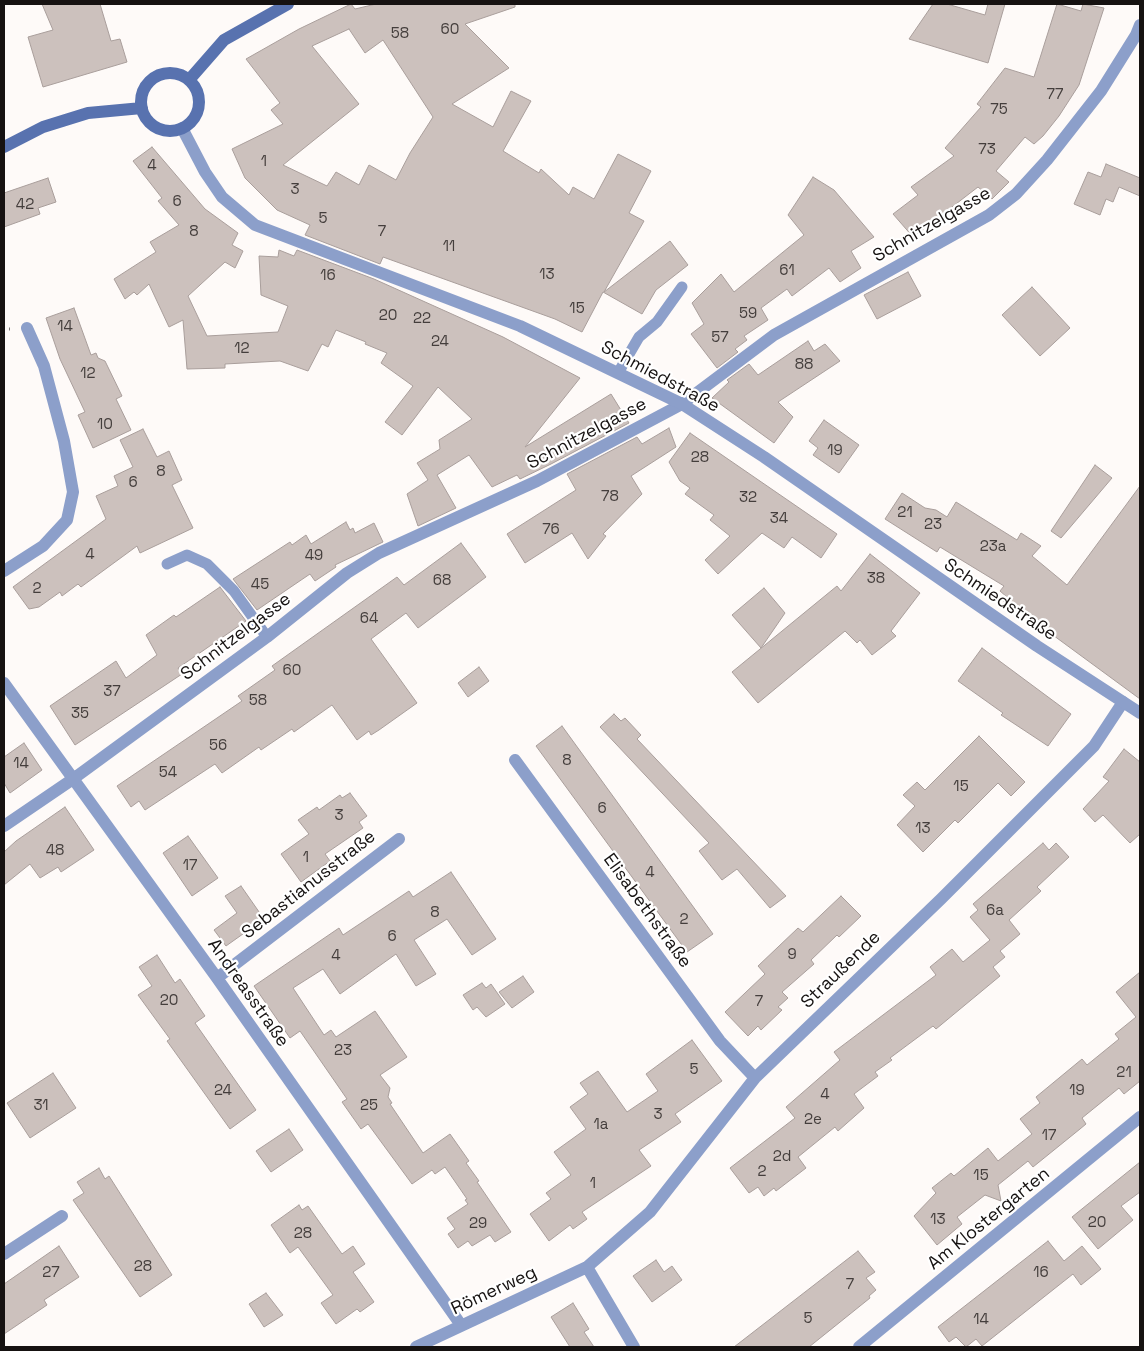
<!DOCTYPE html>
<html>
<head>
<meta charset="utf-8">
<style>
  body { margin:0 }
  #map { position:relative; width:1144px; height:1351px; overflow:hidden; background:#fefaf8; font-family:"Space Grotesk",sans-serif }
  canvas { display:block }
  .frame { position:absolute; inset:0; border:5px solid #161211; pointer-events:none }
</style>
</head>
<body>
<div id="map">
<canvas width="1144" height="1351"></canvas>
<div class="frame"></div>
</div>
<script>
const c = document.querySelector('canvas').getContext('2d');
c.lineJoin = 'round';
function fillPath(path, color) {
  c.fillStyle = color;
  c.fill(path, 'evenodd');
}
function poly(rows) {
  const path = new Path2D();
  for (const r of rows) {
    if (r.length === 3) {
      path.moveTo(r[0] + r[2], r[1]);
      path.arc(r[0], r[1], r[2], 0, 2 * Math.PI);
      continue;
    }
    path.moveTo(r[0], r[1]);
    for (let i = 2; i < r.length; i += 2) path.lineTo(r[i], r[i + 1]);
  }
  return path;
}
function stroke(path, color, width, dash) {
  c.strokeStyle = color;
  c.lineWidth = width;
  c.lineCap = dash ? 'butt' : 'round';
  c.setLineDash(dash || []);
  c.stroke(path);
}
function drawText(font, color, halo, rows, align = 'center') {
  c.font = font + ' "Space Grotesk",sans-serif';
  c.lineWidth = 4.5;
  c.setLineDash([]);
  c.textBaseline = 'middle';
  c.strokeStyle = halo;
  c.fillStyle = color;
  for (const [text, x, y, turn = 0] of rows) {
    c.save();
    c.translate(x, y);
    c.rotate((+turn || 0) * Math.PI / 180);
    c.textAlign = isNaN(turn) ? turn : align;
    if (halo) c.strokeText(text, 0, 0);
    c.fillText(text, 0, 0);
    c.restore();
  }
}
const building = poly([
  [42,4,100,4,111,41,120,39,127,62,43,87,28,37,53,30,42,4],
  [351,4,355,9,376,4,515,4,515,7,465,24,509,68,452,104,493,127,511,91,531,101,503,151,539,173,541,169,569,195,573,187,594,199,618,154,651,171,629,213,644,221,604,292,670,241,688,265,656,290,642,314,603,292,582,332,555,319,383,257,380,264,305,235,310,225,277,210,245,178,232,149,283,124,271,110,280,103,246,59,299,29,351,4],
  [349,29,365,53,383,40,433,117,410,153,396,180,369,165,359,185,336,172,327,186,283,165,359,104,312,46,349,29],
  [933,4,947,4,985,15,988,4,1005,4,988,63,909,39,933,4],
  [1057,4,1081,11,1083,4,1104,8,1079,85,1059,116,1043,136,1034,144,1025,137,996,171,1009,182,992,199,978,187,913,237,893,214,918,195,911,187,954,156,945,148,981,107,977,104,1005,68,1034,77,1057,4],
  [152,147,205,209,238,233,232,245,243,251,235,268,225,262,188,296,207,336,278,332,288,306,261,295,259,256,278,257,279,250,294,256,297,250,374,279,503,337,580,378,525,447,611,394,629,423,551,464,520,479,517,475,492,487,469,455,437,475,456,508,418,526,407,494,428,480,417,463,440,449,439,440,472,419,438,387,402,435,385,422,413,386,381,363,387,353,365,344,366,342,336,330,328,347,322,344,308,371,280,361,225,364,225,368,187,369,183,320,169,327,149,284,137,295,134,292,125,299,114,279,156,252,150,242,179,225,158,201,162,198,133,161,152,147],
  [1106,164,1140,178,1140,196,1119,187,1113,202,1106,199,1100,215,1074,204,1088,172,1101,177,1106,164],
  [813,177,834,190,874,237,851,251,861,268,840,282,829,268,792,296,787,289,761,308,768,320,744,336,747,340,735,349,738,352,717,368,691,334,704,324,692,303,721,274,734,292,804,235,788,215,813,177],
  [48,178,56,202,38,208,40,214,4,227,4,193,48,178],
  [908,272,921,296,877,319,864,295,908,272],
  [1032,287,1070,328,1040,356,1002,315,1032,287],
  [74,308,91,355,96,353,98,358,105,361,122,396,116,399,131,430,93,448,78,415,85,412,60,359,46,318,74,308],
  [808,341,814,351,825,344,840,361,778,402,793,417,774,443,712,398,729,382,727,380,749,364,758,375,808,341],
  [824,420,859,445,839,473,813,455,818,448,809,441,824,420],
  [669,428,676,447,631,476,642,494,603,534,606,536,588,559,572,533,525,563,507,534,576,490,567,474,637,437,642,444,669,428],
  [143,429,157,457,169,451,182,480,172,485,193,528,140,553,137,546,81,587,78,584,62,596,60,592,39,607,29,609,13,587,106,519,96,496,118,486,114,476,133,467,120,440,143,429],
  [690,433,837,534,821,558,792,537,784,548,762,533,718,574,705,560,730,536,710,520,714,515,685,494,690,488,680,481,669,462,690,433],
  [1095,465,1112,478,1061,538,1051,531,1095,465],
  [1140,486,1140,699,1046,630,1003,601,1007,597,1000,591,1004,586,940,547,937,552,885,519,902,493,925,508,936,510,947,517,956,502,1017,540,1021,533,1041,546,1032,556,1067,585,1140,486],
  [346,522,350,530,353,528,355,533,374,523,383,542,335,565,336,567,315,581,310,574,257,610,233,579,290,542,292,545,306,535,311,544,346,522],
  [461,543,486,577,418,628,406,613,371,639,417,703,379,730,371,735,369,731,357,740,332,705,294,732,292,729,261,750,259,747,222,773,215,764,145,810,139,801,131,807,117,786,242,701,238,696,275,670,272,666,397,577,404,585,461,543],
  [870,554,920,593,891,631,896,636,872,655,860,640,857,643,845,631,758,703,732,672,837,586,841,591,870,554],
  [220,587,246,621,178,668,182,674,75,745,50,706,116,661,126,678,157,655,146,635,174,615,176,617,220,587],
  [764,588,785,613,761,648,732,615,764,588],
  [982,648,1071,714,1048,746,1001,715,1003,713,958,681,982,648],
  [479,667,489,681,468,697,458,683,479,667],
  [614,714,621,721,625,718,641,735,637,739,786,896,770,908,737,869,722,880,699,851,709,843,600,727,614,714],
  [562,726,713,934,687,952,536,746,562,726],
  [979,736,1025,782,1011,796,998,783,958,823,955,820,923,852,897,825,915,806,903,795,917,782,925,790,979,736],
  [24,743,42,770,10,793,4,783,4,757,24,743],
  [1124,749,1140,762,1140,834,1130,843,1103,815,1095,822,1083,809,1109,781,1103,777,1124,749],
  [350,793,367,816,359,822,363,828,325,854,330,861,301,882,281,854,309,834,298,820,317,807,319,810,340,795,342,798,350,793],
  [65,807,94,850,61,872,58,867,40,878,30,864,4,885,4,852,16,841,65,807],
  [188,836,218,878,192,896,163,853,188,836],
  [1043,843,1049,850,1056,843,1069,857,1037,887,1041,891,1009,920,1020,934,1000,951,1005,957,993,967,1000,976,936,1029,933,1026,890,1058,892,1060,875,1072,878,1076,854,1094,864,1108,838,1131,835,1127,798,1157,806,1168,776,1191,774,1188,764,1196,758,1187,749,1193,730,1168,795,1118,786,1107,840,1060,834,1052,936,975,930,967,952,949,963,962,990,940,970,917,978,910,973,904,1043,843],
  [451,872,496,939,472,955,447,919,414,940,436,974,416,986,396,954,340,994,323,969,293,988,324,1035,331,1030,336,1037,375,1011,407,1057,380,1075,390,1088,388,1097,392,1103,390,1104,423,1153,450,1134,469,1161,466,1163,479,1181,477,1182,511,1232,495,1242,490,1235,472,1246,468,1241,458,1248,448,1234,455,1229,447,1218,468,1204,465,1200,467,1199,445,1167,435,1174,432,1170,412,1184,368,1124,361,1129,342,1102,347,1099,300,1031,290,1038,254,986,339,928,343,935,409,891,413,897,451,872],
  [241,886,264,919,226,946,214,930,237,913,225,896,241,886],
  [841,896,861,916,839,937,837,935,811,960,814,964,782,992,788,998,778,1007,782,1010,761,1030,758,1026,748,1036,725,1012,765,974,758,966,798,928,803,932,841,896],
  [157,955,175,983,180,979,205,1016,195,1023,256,1110,230,1129,167,1041,170,1039,138,995,152,986,139,967,157,955],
  [1140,972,1140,1081,1124,1094,1119,1088,1082,1118,1086,1124,1080,1129,1033,1167,1028,1161,998,1185,1001,1201,985,1195,957,1217,962,1224,937,1245,914,1216,936,1193,932,1188,951,1173,954,1176,988,1148,998,1161,1032,1134,1020,1119,1040,1103,1036,1097,1082,1059,1087,1065,1119,1039,1115,1034,1136,1017,1116,992,1140,972],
  [523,976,534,992,512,1008,499,992,523,976],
  [482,983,486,988,491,984,505,1004,486,1017,477,1007,473,1010,463,995,482,983],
  [692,1040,722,1081,675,1114,681,1122,639,1150,651,1166,582,1212,587,1219,573,1229,570,1225,549,1241,530,1214,551,1199,546,1193,571,1175,554,1152,586,1129,570,1107,588,1094,580,1083,598,1071,627,1112,658,1091,646,1074,692,1040],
  [53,1073,76,1108,30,1138,7,1103,53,1073],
  [289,1129,303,1150,271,1172,256,1151,289,1129],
  [1140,1162,1140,1192,1121,1206,1133,1220,1098,1249,1072,1217,1140,1162],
  [99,1168,105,1179,109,1176,172,1275,140,1297,73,1200,84,1193,77,1182,99,1168],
  [299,1205,302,1210,308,1206,342,1254,353,1246,365,1264,353,1272,374,1302,360,1312,357,1309,336,1324,321,1303,333,1295,298,1247,290,1253,271,1225,299,1205],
  [1048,1241,1064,1261,1082,1246,1101,1269,1081,1285,1073,1274,982,1346,976,1339,966,1347,956,1337,949,1342,938,1327,1048,1241],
  [59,1246,79,1277,44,1300,47,1305,4,1334,4,1284,59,1246],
  [858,1251,875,1272,866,1278,876,1290,869,1296,870,1298,809,1347,734,1347,858,1251],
  [656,1260,664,1272,672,1266,682,1280,652,1302,633,1276,656,1260],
  [266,1293,283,1315,264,1327,249,1304,266,1293],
  [573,1303,589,1329,584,1332,594,1347,570,1347,551,1317,573,1303]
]);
fillPath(building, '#ccc1bd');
stroke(building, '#a99e9b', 1);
stroke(poly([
  [4,329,11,329]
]), '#7f7b7a', 3, [1, 4]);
stroke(poly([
  [618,373,639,337,657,322,682,287],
  [167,564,187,555,207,564,234,591,267,637]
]), '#8c9fca', 11);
stroke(poly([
  [4,571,43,546,67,520,73,492,64,441,44,366,27,328],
  [4,683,217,978,461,1325],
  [515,760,720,1041,755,1078],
  [4,826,73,779,267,637,347,573,379,553,537,481,682,404,774,335,989,215,1016,194,1047,160,1101,91,1136,35,1140,25],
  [217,978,399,839],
  [4,1254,62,1216],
  [587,1267,634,1347],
  [416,1347,587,1267,650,1212,755,1078,941,899,1094,746,1123,702],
  [859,1347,1140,1117]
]), '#8c9fca', 12);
stroke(poly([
  [182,128,205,172,222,197,255,225,520,326,682,404,764,457,1037,646,1140,713]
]), '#8c9fca', 12);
stroke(poly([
  [170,102,29],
  [189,80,224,40,288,4],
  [4,147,43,127,88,113,142,108]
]), '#5872af', 12);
drawText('15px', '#443e3c', null, [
  ["60",450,30],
  ["58",400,34],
  ["77",1055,95],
  ["75",999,110],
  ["73",987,150],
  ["1",264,162],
  ["4",152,166],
  ["3",295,190],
  ["6",177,202],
  ["42",25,205],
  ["5",323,219],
  ["8",194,232],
  ["7",382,232],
  ["11",449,247],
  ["61",787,271],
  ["13",547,275],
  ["16",328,276],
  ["15",577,309],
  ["59",748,314],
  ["20",388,316],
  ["22",422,319],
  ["14",65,327],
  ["57",720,338],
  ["24",440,342],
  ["12",242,349],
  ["88",804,365],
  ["12",88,374],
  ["10",105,425],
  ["19",835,451],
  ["28",700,458],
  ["8",161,472],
  ["6",133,483],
  ["78",610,497],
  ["32",748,498],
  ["21",905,513],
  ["34",779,519],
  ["23",933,525],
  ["76",551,530],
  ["23a",993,547],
  ["4",90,555],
  ["49",314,556],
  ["38",876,579],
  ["68",442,581],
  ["45",260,585],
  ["2",37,589],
  ["64",369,619],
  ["60",292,671],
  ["37",112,692],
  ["58",258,701],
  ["35",80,714],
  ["56",218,746],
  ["8",567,761],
  ["14",21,764],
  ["54",168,773],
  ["15",961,787],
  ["6",602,809],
  ["3",339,816],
  ["13",923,829],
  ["48",55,851],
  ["1",306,858],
  ["17",190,866],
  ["4",650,873],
  ["6a",995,911],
  ["8",435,913],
  ["2",684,920],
  ["6",392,937],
  ["9",792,955],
  ["4",336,956],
  ["20",169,1001],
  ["7",759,1002],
  ["23",343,1051],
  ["5",694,1070],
  ["21",1124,1073],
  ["24",223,1091],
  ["19",1077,1091],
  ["4",825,1095],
  ["31",41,1106],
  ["25",369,1106],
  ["3",658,1115],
  ["2e",813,1120],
  ["1a",601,1125],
  ["17",1049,1136],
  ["2d",782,1157],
  ["2",762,1172],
  ["15",981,1176],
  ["1",593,1184],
  ["13",938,1220],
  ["20",1097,1223],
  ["29",478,1224],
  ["28",303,1234],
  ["28",143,1267],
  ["27",51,1273],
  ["16",1041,1273],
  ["7",850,1285],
  ["5",808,1319],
  ["14",981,1320]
]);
drawText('18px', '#161211', '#fff', [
  ["Schnitzelgasse",932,225,-30],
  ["Schmiedstraße",660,377,28],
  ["Schnitzelgasse",587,434,-28],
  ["Schmiedstraße",1000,600,34],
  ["Schnitzelgasse",236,637,-37],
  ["Sebastianusstraße",309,885,-38],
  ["Elisabethstraße",647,911,54],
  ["Straußende",841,970,-44],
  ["Andreasstraße",248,993,55],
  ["Am Klostergarten",989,1219,-39],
  ["Römerweg",494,1291,-25]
]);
</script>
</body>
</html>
